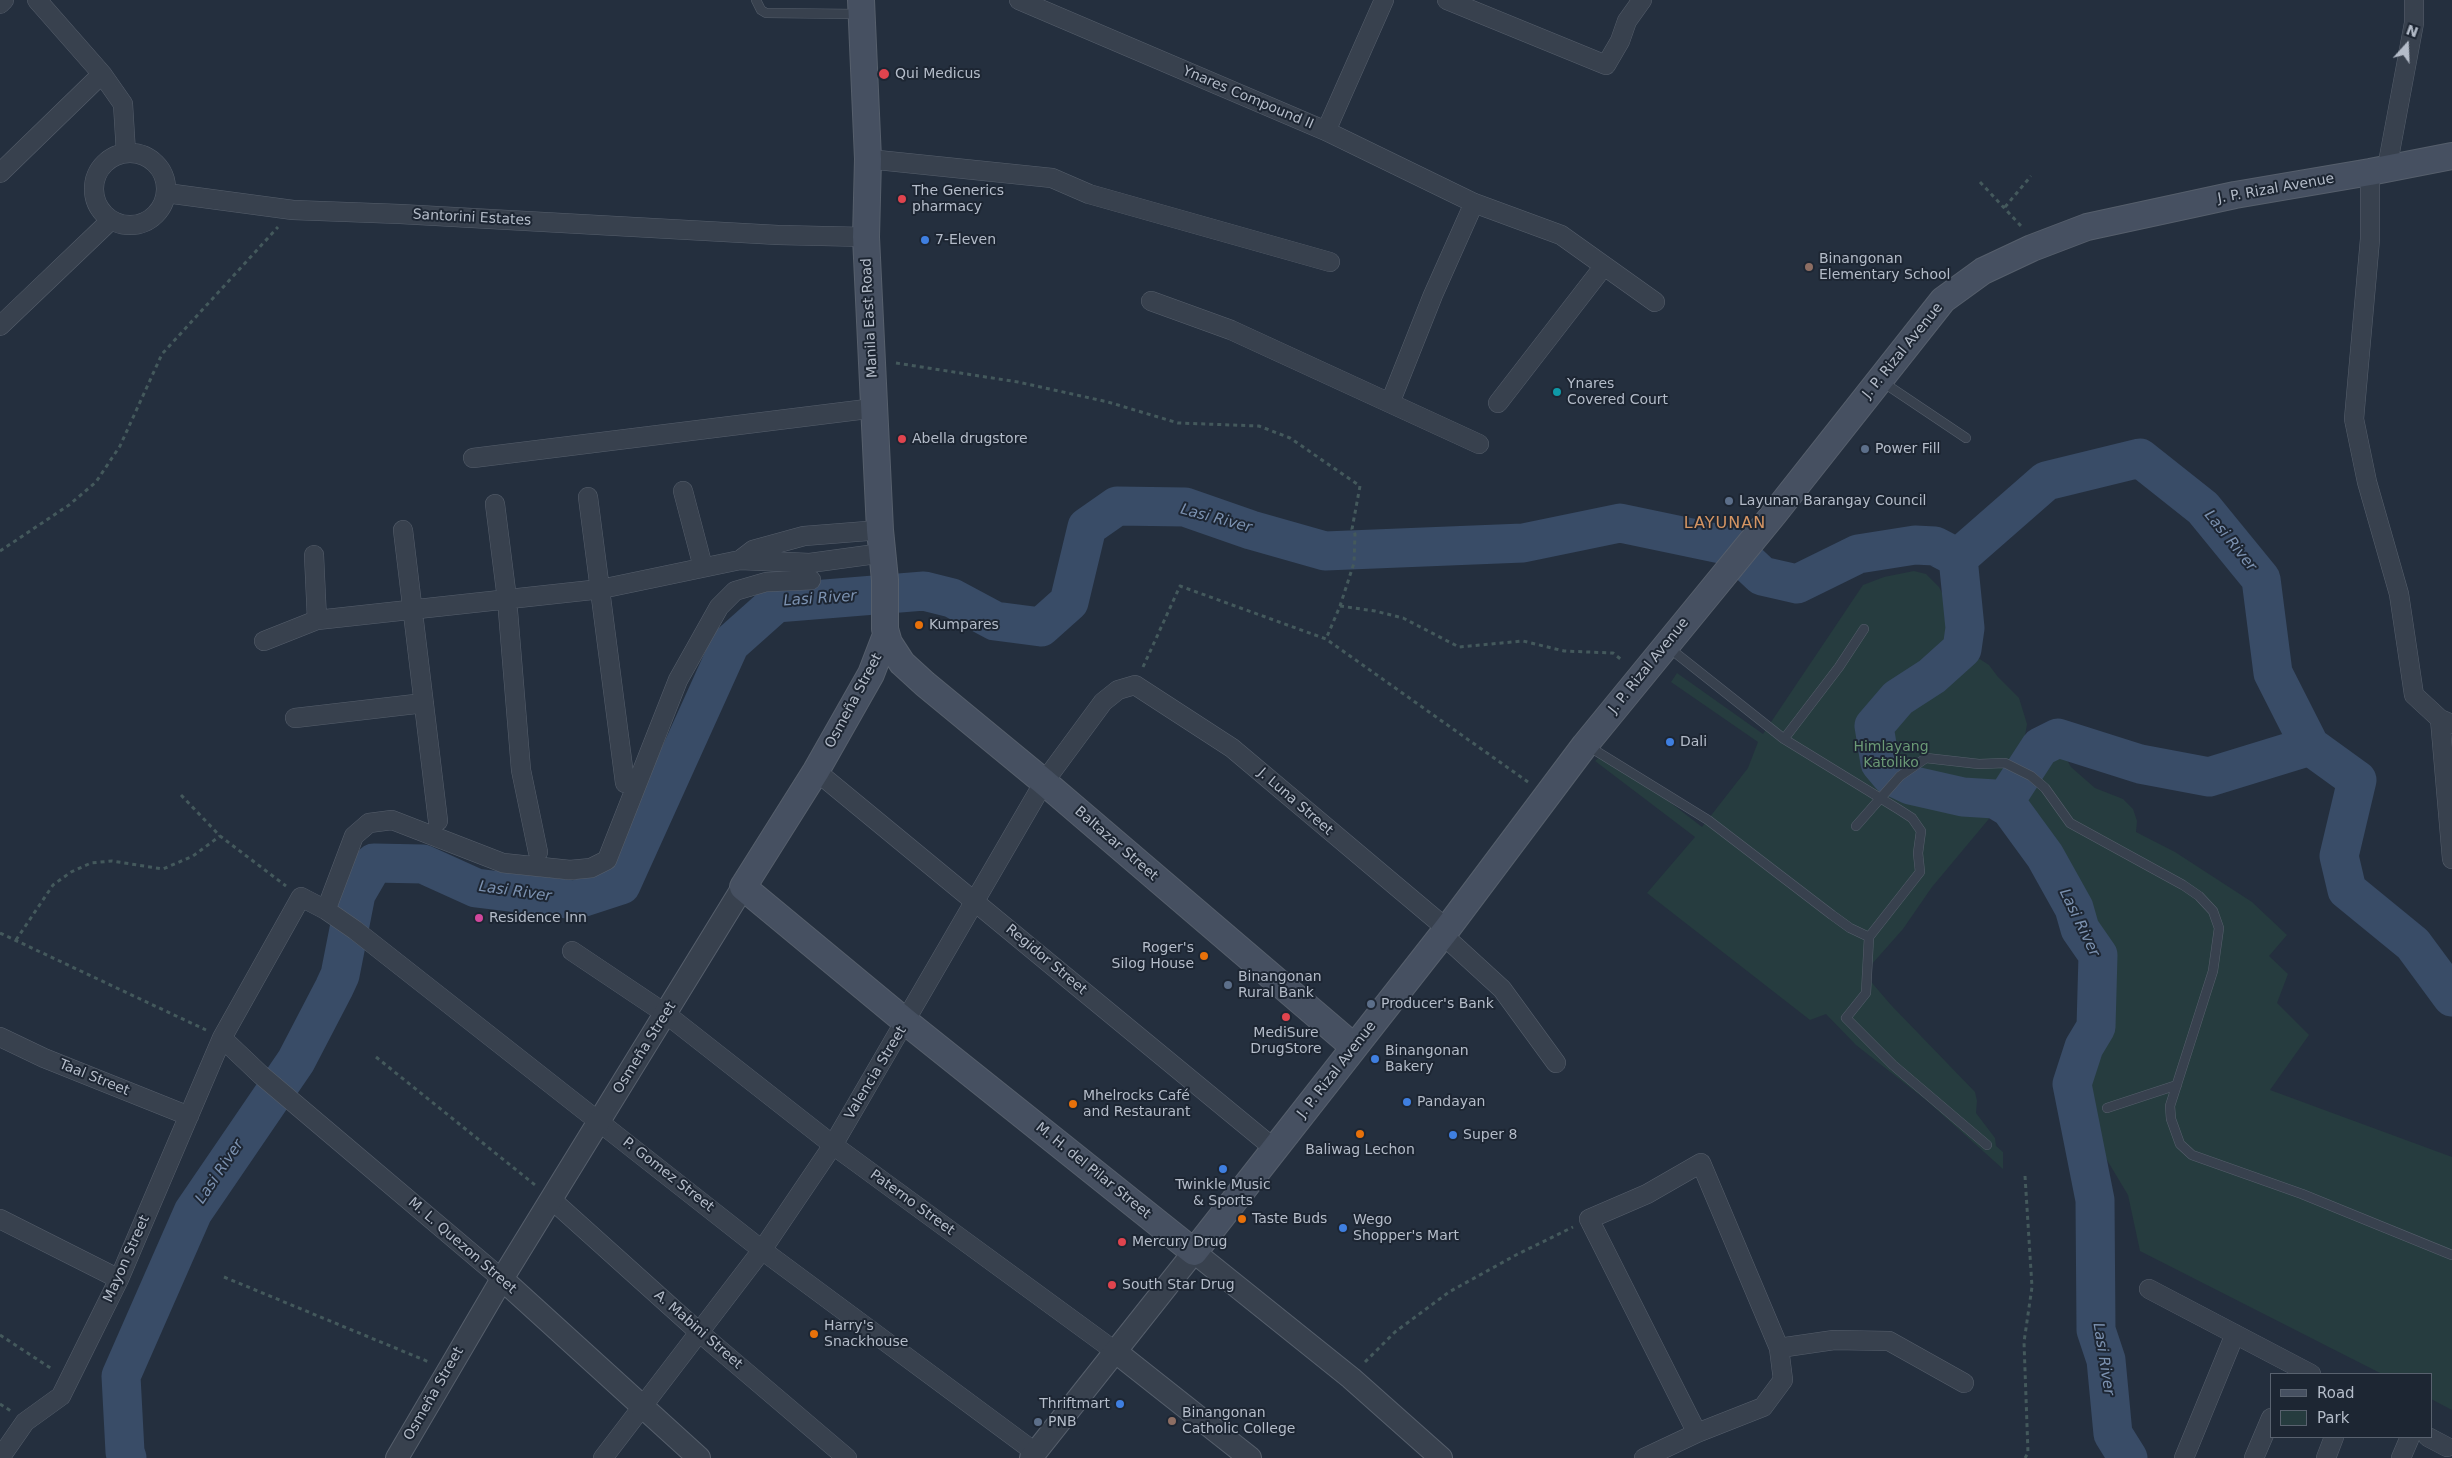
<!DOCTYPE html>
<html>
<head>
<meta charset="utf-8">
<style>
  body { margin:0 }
  #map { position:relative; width:2452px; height:1458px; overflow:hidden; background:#242f3e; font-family:"DejaVu Sans",sans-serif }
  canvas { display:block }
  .legend { position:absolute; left:2270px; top:1373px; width:162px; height:65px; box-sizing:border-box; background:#1d2633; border:1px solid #59626f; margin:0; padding:6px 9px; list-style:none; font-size:15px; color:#b4bcc9 }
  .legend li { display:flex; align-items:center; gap:10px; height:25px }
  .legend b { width:25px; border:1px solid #59626f }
  .north { position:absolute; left:2382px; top:20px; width:50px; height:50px; -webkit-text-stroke:4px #1d2633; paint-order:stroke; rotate:20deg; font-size:14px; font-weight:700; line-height:20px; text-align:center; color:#b4bcc9 }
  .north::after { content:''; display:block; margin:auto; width:18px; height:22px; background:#b4bcc9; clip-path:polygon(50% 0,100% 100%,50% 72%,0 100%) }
</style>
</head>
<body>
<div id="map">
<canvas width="2452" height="1458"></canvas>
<ul class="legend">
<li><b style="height:6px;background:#465061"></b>Road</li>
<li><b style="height:14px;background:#263c3f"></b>Park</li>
</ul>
<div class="north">N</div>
</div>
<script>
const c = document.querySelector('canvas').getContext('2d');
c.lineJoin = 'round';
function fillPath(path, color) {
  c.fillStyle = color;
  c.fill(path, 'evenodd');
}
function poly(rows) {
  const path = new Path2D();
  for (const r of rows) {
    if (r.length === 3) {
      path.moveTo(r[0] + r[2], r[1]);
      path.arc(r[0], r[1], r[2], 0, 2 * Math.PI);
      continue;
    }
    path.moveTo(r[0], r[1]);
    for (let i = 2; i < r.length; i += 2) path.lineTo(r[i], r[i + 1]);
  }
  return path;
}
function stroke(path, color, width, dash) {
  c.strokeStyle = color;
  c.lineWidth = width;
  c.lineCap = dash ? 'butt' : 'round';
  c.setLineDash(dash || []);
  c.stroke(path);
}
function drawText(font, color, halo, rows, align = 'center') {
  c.font = font + ' "DejaVu Sans",sans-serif';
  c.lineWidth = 4;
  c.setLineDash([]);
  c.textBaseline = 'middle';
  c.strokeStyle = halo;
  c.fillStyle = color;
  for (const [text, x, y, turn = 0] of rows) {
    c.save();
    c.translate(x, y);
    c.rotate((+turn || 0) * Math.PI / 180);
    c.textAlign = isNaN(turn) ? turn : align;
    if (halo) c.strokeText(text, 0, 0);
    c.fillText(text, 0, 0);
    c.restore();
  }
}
fillPath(poly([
  [1914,571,1926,574,1939,587,1950,609,1952,625,1947,647,1969,652,1989,665,1998,677,2019,698,2027,724,2020,765,2036,771,2055,747,2064,755,2071,767,2095,788,2123,799,2133,809,2137,821,2136,832,2175,852,2252,902,2287,935,2269,956,2288,974,2277,1003,2309,1035,2270,1090,2452,1157,2452,1410,2431,1399,2431,1374,2382,1374,2140,1251,2128,1195,2095,1140,2087,1112,2099,1032,2103,962,2101,951,2051,852,2025,821,2022,805,2004,796,1998,808,1932,887,1903,929,1872,964,1867,977,1891,1005,1975,1092,1977,1101,1976,1113,1995,1138,1996,1146,2003,1152,2003,1169,1926,1100,1856,1045,1826,1014,1810,1020,1647,893,1695,837,1595,761,1605,752,1702,827,1748,768,1758,742,1671,682,1677,673,1763,734,1863,585,1884,577]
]), '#263c3f');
stroke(poly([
  [1958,558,2046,481,2140,458,2203,508,2261,579,2273,673,2310,746,2357,780,2339,856,2347,890,2413,944,2452,997],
  [2003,804,2040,747,2058,738,2140,764,2209,777,2310,746],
  [127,1458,125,1452,121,1376,193,1212,296,1061,334,988,340,975,356,894,374,863,423,864,476,888,575,900,621,885,730,644,776,603,924,591,952,598,995,621,1041,627,1069,602,1087,527,1117,506,1185,507,1251,530,1325,551,1523,543,1620,523,1730,546,1762,576,1797,584,1858,554,1915,545,1935,546,1958,558,1965,628,1962,649,1932,676,1898,698,1874,726,1880,763,1891,776,1910,785,1963,797,1995,799,2010,808,2045,856,2074,908,2080,929,2098,955,2096,1027,2084,1047,2072,1084,2095,1200,2096,1330,2106,1360,2113,1434,2128,1458]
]), '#394c67', 39);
const service = poly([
  [756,0,761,10,766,13,859,14],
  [1881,381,1966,438],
  [1668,647,1784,739,1898,809,1912,818,1921,831,1918,853,1920,872,1869,937],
  [1784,739,1839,667,1864,629],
  [1588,746,1708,820,1832,915,1850,928,1869,937,1866,993,1846,1018,1893,1065,1987,1145],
  [1856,826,1900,776,1926,758,1979,764,2005,763,2031,776,2045,788,2070,823,2183,885,2199,896,2213,911,2219,928,2213,971,2170,1106,2171,1119,2180,1144,2192,1155,2302,1194,2452,1255],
  [2107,1108,2177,1085]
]);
const minor = poly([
  [37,0,102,74,123,104,126,153],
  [1019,0,1326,131,1474,203,1561,235,1655,302],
  [1447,0,1606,65,1620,41,1627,21,1642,0],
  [0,4,4,0],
  [1326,131,1384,0],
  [130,189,36],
  [868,159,1052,178,1089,194,1330,262],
  [2387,168,2414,23,2414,0],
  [2370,172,2370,239,2354,419,2367,482,2399,594,2414,695,2440,719,2452,724],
  [0,173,102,74],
  [166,193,293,210,400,214,778,235,866,237],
  [1151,301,1231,330,1479,444],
  [0,326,111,220],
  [1390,403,1433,295,1474,203],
  [1498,403,1604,266],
  [473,458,875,408],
  [683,491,703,567],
  [588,497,625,783],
  [495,504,507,599,521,770,538,852],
  [403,530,438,821],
  [314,555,317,620],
  [740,560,753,550,804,536,880,530],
  [264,641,317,620,601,589,740,560,810,563,883,553],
  [295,718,424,703],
  [2440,719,2452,859],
  [816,771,1276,1150],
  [326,910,354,836,369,823,392,820,503,863,570,870,591,868,607,860,678,680,719,607,735,591,766,582,811,580],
  [1443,935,1502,989,1556,1063],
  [572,951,666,1014,833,1145,1116,1352],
  [0,1037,44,1058,189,1116],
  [222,1038,261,1075,502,1279],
  [551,1199,700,1333,847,1458],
  [0,1219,119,1279],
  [2149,1289,2311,1374],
  [1779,1348,1834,1340,1889,1341,1964,1383],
  [2428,1437,2447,1447],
  [0,1458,25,1422,61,1396,119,1279,222,1038,301,897,326,910,355,930,762,1250,1036,1453],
  [603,1458,762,1250,833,1145,1044,782,1103,702,1118,690,1135,685,1232,748,1447,929],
  [1644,1458,1697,1433,1763,1407,1783,1380,1779,1348,1701,1163,1647,1194,1589,1219,1697,1433],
  [2184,1458,2235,1334],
  [2254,1458,2271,1418],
  [2326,1458,2334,1437],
  [2401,1458,2410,1437]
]);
const tertiary = poly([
  [502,1279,699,1458],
  [1116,1352,1250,1458],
  [397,1458,502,1279,743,887],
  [1031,1458,1194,1252,1351,1378,1441,1458]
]);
const secondary = poly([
  [861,0,868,159,866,237,880,530,885,580,885,629,889,643,902,663,925,684,1044,782,1354,1047],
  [886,635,871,674,816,771,743,887,906,1022,1194,1252,1447,929,1585,745,1774,514,1943,300,1983,271,2032,248,2087,227,2235,195,2370,172,2452,156]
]);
stroke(service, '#565f6c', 10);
stroke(minor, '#565f6c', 20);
stroke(tertiary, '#565f6c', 24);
stroke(secondary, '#565f6c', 28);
stroke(poly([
  [1980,182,2021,226],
  [2005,207,2031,176],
  [896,363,1018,382,1108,402,1178,423,1259,426,1290,438,1360,486,1352,529,1355,534,1354,563,1340,606,1326,639],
  [0,551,69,505,96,482,120,446,162,354,278,227],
  [1340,606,1375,611,1403,618,1459,647,1523,641,1564,651,1613,653,1623,661],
  [1143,667,1180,586,1326,639,1528,782],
  [181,795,220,836,286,886],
  [0,933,206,1030],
  [16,940,53,885,71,872,91,863,112,861,163,869,193,856,220,836],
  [376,1057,535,1185],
  [2025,1176,2032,1287,2024,1342,2028,1453,2025,1458],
  [224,1277,429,1362],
  [0,1335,52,1369],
  [1365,1362,1395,1332,1449,1292,1516,1255,1573,1227],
  [0,1404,11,1411]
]), '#44595c', 3, [4, 4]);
stroke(service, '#38414e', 9);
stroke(minor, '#38414e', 19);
stroke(tertiary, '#38414e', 22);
stroke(secondary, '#465061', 26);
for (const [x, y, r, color] of [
  [884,74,6,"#e0444e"],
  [902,199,5,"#e0444e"],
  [925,240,5,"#3f7fe0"],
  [1809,267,5,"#8d6e63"],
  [1557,392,5,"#0f9aa8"],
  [902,439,5,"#e0444e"],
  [1865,449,5,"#5c6f8a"],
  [1729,501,5,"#5c6f8a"],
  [919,625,5,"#e8710a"],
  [1670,742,5,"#3f7fe0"],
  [479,918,5,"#d1479c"],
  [1204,956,5,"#e8710a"],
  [1228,985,5,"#5c6f8a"],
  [1371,1004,5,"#5c6f8a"],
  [1286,1017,5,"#e0444e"],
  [1375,1059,5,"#3f7fe0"],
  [1407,1102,5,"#3f7fe0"],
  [1073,1104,5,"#e8710a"],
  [1360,1134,5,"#e8710a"],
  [1453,1135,5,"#3f7fe0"],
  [1223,1169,5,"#3f7fe0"],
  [1242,1219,5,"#e8710a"],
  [1343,1228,5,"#3f7fe0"],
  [1122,1242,5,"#e0444e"],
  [1112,1285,5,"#e0444e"],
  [814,1334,5,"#e8710a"],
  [1120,1404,5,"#3f7fe0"],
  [1172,1421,5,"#8d6e63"],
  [1038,1422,5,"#5c6f8a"]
]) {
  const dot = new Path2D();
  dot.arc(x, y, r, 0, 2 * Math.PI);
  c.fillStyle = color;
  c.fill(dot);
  stroke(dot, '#1d2633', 2);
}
drawText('14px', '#b4bcc9', '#1d2633', [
  ["Qui Medicus",895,74],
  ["The Generics",912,191],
  ["pharmacy",912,207],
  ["7-Eleven",935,240],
  ["Binangonan",1819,259],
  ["Elementary School",1819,275],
  ["Ynares",1567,384],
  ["Covered Court",1567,400],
  ["Abella drugstore",912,439],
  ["Power Fill",1875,449],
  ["Layunan Barangay Council",1739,501],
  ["Kumpares",929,625],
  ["Dali",1680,742],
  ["Residence Inn",489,918],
  ["Roger's",1194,948,"right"],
  ["Silog House",1194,964,"right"],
  ["Binangonan",1238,977],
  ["Rural Bank",1238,993],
  ["Producer's Bank",1381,1004],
  ["MediSure",1286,1033,"center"],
  ["DrugStore",1286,1049,"center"],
  ["Binangonan",1385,1051],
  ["Bakery",1385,1067],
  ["Mhelrocks Café",1083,1096],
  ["and Restaurant",1083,1112],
  ["Pandayan",1417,1102],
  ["Super 8",1463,1135],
  ["Baliwag Lechon",1360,1150,"center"],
  ["Twinkle Music",1223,1185,"center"],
  ["& Sports",1223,1201,"center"],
  ["Taste Buds",1252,1219],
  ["Wego",1353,1220],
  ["Shopper's Mart",1353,1236],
  ["Mercury Drug",1132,1242],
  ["South Star Drug",1122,1285],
  ["Harry's",824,1326],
  ["Snackhouse",824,1342],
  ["Thriftmart",1110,1404,"right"],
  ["Binangonan",1182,1413],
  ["Catholic College",1182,1429],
  ["PNB",1048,1422]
], 'left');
drawText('14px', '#b4bcc9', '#1d2633', [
  ["Ynares Compound II",1248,98,23],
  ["J. P. Rizal Avenue",2276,189,-10],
  ["Santorini Estates",472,218,3],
  ["Manila East Road",870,318,-93],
  ["J. P. Rizal Avenue",1903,351,-51],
  ["J. P. Rizal Avenue",1649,666,-51],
  ["Osmeña Street",854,701,-62],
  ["J. Luna Street",1295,802,41],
  ["Baltazar Street",1116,844,41],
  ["Regidor Street",1046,960,40],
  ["Osmeña Street",645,1048,-58],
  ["J. P. Rizal Avenue",1337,1070,-52],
  ["Valencia Street",876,1073,-59],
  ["Taal Street",94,1078,22],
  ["M. H. del Pilar Street",1093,1171,39],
  ["P. Gomez Street",668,1175,38],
  ["Paterno Street",912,1203,36],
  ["M. L. Quezon Street",462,1246,41],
  ["Mayon Street",127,1259,-66],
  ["A. Mabini Street",698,1330,41],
  ["Osmeña Street",434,1394,-60]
]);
drawText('14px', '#6b9a76', '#1d2633', [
  ["Himlayang",1891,747],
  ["Katoliko",1891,763]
]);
drawText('italic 15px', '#7c92b1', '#1d2633', [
  ["Lasi River",1216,519,15],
  ["Lasi River",2230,541,51],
  ["Lasi River",820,599,-4],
  ["Lasi River",515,892,8],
  ["Lasi River",2079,923,64],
  ["Lasi River",220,1172,-56],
  ["Lasi River",2103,1359,81]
]);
c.letterSpacing = '1px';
drawText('16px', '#d59563', '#1d2633', [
  ["LAYUNAN",1725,524]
]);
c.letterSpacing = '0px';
</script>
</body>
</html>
